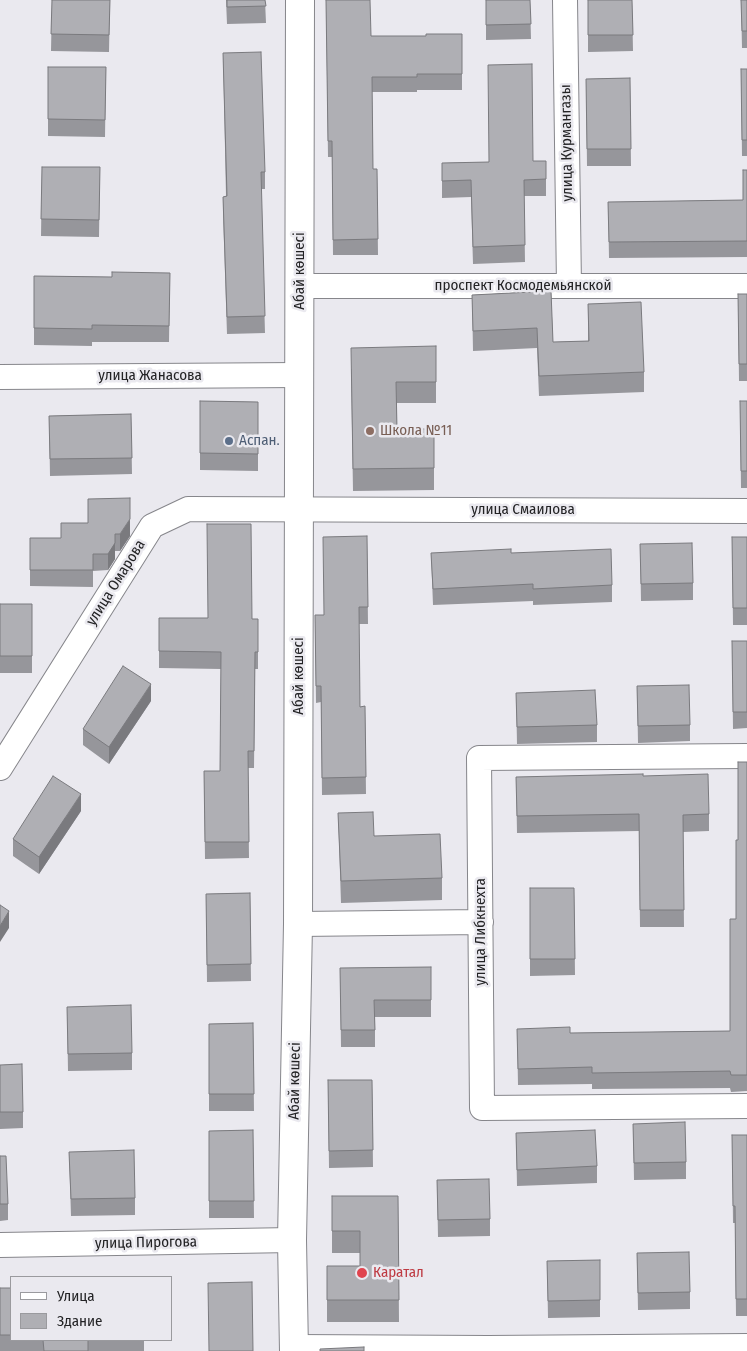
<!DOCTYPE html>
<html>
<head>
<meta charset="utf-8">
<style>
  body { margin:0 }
  #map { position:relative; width:747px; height:1351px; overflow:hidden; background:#eae9ef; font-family:"Fira Sans Condensed",sans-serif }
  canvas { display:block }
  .legend { position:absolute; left:10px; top:1276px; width:162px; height:65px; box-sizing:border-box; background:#eae9ef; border:1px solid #9a9a9e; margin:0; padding:6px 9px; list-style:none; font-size:15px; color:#232325 }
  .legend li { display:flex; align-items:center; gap:10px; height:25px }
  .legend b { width:25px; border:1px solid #9a9a9e }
</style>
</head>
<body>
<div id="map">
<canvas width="747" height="1351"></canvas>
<ul class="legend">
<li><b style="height:6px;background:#fff"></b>Улица</li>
<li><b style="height:14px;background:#afafb4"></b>Здание</li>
</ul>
</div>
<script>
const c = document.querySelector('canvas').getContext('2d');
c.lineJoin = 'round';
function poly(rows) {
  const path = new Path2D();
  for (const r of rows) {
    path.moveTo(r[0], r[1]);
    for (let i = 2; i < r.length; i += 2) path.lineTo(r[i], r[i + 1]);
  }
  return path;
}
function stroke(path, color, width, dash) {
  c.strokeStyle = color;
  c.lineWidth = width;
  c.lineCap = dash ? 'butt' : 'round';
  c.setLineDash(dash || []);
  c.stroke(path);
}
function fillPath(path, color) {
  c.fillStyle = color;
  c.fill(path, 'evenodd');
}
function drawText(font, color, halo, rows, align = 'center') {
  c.font = font + ' "Fira Sans Condensed",sans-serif';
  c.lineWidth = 5;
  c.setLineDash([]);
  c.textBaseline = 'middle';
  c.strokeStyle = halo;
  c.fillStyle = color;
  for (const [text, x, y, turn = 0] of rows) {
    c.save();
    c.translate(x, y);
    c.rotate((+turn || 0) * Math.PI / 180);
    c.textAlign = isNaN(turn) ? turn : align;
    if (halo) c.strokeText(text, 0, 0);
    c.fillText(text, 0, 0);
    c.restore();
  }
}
const minor = poly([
  [565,0,569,286],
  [300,286,747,286],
  [0,377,299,375],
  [747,756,479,758,482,1108,747,1106],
  [0,768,152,526,188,509,747,511],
  [298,924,481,922],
  [0,1245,292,1240],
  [294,1347,488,1348,747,1346]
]);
const major = poly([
  [294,1351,292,1240,298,924,300,0]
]);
stroke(minor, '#86868b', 26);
stroke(major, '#86868b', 30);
stroke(minor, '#fff', 24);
stroke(major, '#fff', 28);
fillPath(poly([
  [52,0,110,0,109,52,51,51],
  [226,0,265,0,266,23,227,24],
  [326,0,371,36,426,36,462,34,462,90,417,90,417,92,372,92,373,169,377,169,378,255,333,255,332,157,328,157],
  [486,0,530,0,531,39,486,40],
  [588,0,632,0,633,51,588,52],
  [741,0,747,0,747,48,742,48],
  [223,53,265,172,265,189,261,189,265,333,227,334,223,213,223,197,226,196],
  [48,67,106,67,105,137,48,136],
  [741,69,747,69,747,156,742,156],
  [630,78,631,166,587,166,586,79],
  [546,161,546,196,524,196,525,262,473,264,471,197,442,198,442,163],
  [42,167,100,167,99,237,41,236],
  [747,170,747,257,609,258,608,202,743,200],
  [170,273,169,342,92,342,92,346,34,345,34,276,112,277],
  [551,291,553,342,588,341,588,304,644,372,644,392,539,396,537,348,473,351,472,295],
  [738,294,747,294,747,381,739,381],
  [436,346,436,403,397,403,397,429,434,429,434,490,353,491,351,369],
  [200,401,258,402,258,471,200,470],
  [740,401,747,401,747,488,741,488],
  [131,414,132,474,50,476,49,416],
  [61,523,130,536,120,551,115,551,115,559,108,570,93,571,93,587,30,586,30,538,61,538],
  [367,536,368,624,359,624,360,707,365,706,366,794,322,795,321,702,316,703,315,615,324,615],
  [732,537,747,537,747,625,733,625],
  [640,544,693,583,693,600,641,601],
  [431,553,511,553,612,585,612,602,533,605,533,601,433,605],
  [0,604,32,604,32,673,0,673],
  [159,618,258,619,258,669,255,669,254,768,248,768,249,858,205,859,204,771,220,771,221,669,159,668],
  [732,641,747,641,747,728,733,729],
  [637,686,690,725,690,741,638,743],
  [516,693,597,725,597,742,517,744],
  [151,701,109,764,83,745,83,729],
  [747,762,747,1091,731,1092,730,1088,592,1089,592,1084,518,1085,517,1029,570,1033,730,1031,736,919,738,840],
  [643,776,709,814,709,831,683,832,684,927,640,927,639,831,517,833,516,777],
  [81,811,39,874,13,856,13,839],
  [338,813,442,878,442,900,341,903],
  [530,888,574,888,575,975,530,976],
  [250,893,251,981,207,982,206,894],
  [431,967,431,1017,375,1017,375,1047,341,1047,340,968],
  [67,1007,132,1053,132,1070,68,1071],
  [253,1023,254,1111,209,1111,209,1024],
  [0,1065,23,1112,23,1128,0,1129],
  [328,1080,372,1080,373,1167,329,1168],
  [633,1124,686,1162,686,1179,634,1180],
  [253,1130,254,1218,209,1218,209,1131],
  [516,1133,597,1166,597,1183,517,1186],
  [732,1135,747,1135,747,1316,736,1316,735,1223,733,1223],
  [69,1152,135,1198,135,1215,71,1216],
  [0,1156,8,1204,8,1220,0,1221],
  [437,1180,490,1219,490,1236,438,1237],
  [332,1196,398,1196,399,1322,327,1322,327,1266,360,1266,360,1253,332,1253],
  [637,1253,690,1292,690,1309,638,1310],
  [600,1260,600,1317,548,1318,547,1261],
  [0,1288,11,1288,11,1340,144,1340,144,1351,0,1351]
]), '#96969b');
fillPath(poly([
  [130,519,130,536,120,551,120,534],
  [115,534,115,559,108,570,108,554],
  [151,684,151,701,109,764,109,747],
  [81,794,81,811,39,874,39,857],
  [9,911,9,928,0,942,0,926]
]), '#7a7a7e');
const building = poly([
  [52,0,110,0,109,35,51,34,52,0],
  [227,0,265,0,266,6,227,7,227,0],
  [326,0,370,0,371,36,426,36,426,34,462,34,462,74,417,74,417,77,372,77,373,169,377,169,378,239,333,240,332,141,328,141,326,0],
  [486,0,530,0,531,24,486,25,486,0],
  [588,0,632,0,633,35,588,35,588,0],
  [741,0,747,0,747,31,742,31,741,0],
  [261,52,265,172,261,172,265,316,227,317,223,197,227,196,223,53,261,52],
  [532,64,533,161,546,161,546,179,524,180,525,245,473,247,471,180,442,181,442,163,489,162,488,65,532,64],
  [48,67,106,67,105,120,48,119,48,67],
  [741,69,747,69,747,140,742,140,741,69],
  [630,78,631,149,587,149,586,79,630,78],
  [42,167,100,167,99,220,41,219,42,167],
  [743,170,747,170,747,241,609,242,608,202,743,200,743,170],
  [112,272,170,273,169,326,92,325,92,329,34,328,34,276,112,277,112,272],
  [551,291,553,342,589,341,588,304,641,302,644,372,539,376,537,328,473,331,472,295,551,291],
  [738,294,747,294,747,364,739,364,738,294],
  [436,346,436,382,396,382,397,429,434,429,434,468,353,469,351,348,436,346],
  [200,401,258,402,258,454,200,453,200,401],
  [740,401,747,401,747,471,741,471,740,401],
  [131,414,132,458,50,459,49,416,131,414],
  [130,498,130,519,120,534,115,534,115,543,108,554,93,554,93,570,30,570,30,538,61,538,61,523,88,523,88,499,130,498],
  [207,524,251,524,252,619,258,619,258,652,255,652,254,751,248,751,249,842,205,842,204,771,220,771,221,652,159,651,159,618,208,618,207,524],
  [367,536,368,607,359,607,360,707,365,706,366,777,322,778,321,686,316,686,315,615,324,615,323,537,367,536],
  [732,537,747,537,747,608,733,608,732,537],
  [692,543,693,583,641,584,640,544,692,543],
  [511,549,511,553,611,549,612,585,533,589,533,584,433,589,431,553,511,549],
  [0,604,32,604,32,656,0,656,0,604],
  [732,641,747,641,747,712,733,712,732,641],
  [123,666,151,684,109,747,83,729,123,666],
  [689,685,690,725,638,726,637,686,689,685],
  [595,690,597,725,517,727,516,693,595,690],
  [738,762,747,762,747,1075,731,1075,730,1071,592,1073,592,1067,518,1069,517,1029,570,1027,570,1033,730,1031,730,919,736,919,736,840,738,840,738,762],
  [643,774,643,776,708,774,709,814,683,815,684,910,640,910,639,814,517,816,516,777,643,774],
  [53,776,81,794,39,857,13,839,53,776],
  [373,812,374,836,440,834,442,878,341,881,338,813,373,812],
  [530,888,574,888,575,959,530,959,530,888],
  [250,893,251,964,207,965,206,894,250,893],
  [0,905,9,911,0,926,0,905],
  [431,967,431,1000,374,1000,375,1030,341,1030,340,968,431,967],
  [131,1005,132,1053,68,1054,67,1007,131,1005],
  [253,1023,254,1094,209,1094,209,1024,253,1023],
  [22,1064,23,1112,0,1112,0,1065,22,1064],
  [328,1080,372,1080,373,1150,329,1151,328,1080],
  [685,1122,686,1162,634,1163,633,1124,685,1122],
  [253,1130,254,1201,209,1201,209,1131,253,1130],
  [595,1130,597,1166,517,1170,516,1133,595,1130],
  [732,1135,747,1135,747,1299,736,1299,735,1206,733,1206,732,1135],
  [134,1150,135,1198,71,1199,69,1152,134,1150],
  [0,1156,6,1156,8,1204,0,1204,0,1156],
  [489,1179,490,1219,438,1220,437,1180,489,1179],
  [332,1196,398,1196,399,1300,327,1300,327,1266,360,1266,360,1231,332,1231,332,1196],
  [689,1252,690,1292,638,1293,637,1253,689,1252],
  [600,1260,600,1300,548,1301,547,1261,600,1260],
  [252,1282,253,1351,209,1351,208,1283,252,1282],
  [0,1288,11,1288,11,1335,0,1335,0,1288],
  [43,1340,88,1340,88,1351,44,1351,43,1340],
  [364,1347,364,1351,320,1351,320,1349,364,1347]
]);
fillPath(building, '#afafb4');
stroke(building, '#7a7a7e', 1);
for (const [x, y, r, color] of [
  [370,431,5,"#8d6e63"],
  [229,441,5,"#5c6f8a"],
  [362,1273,6,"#e0444e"]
]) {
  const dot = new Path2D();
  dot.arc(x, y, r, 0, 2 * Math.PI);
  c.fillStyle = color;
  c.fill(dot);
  stroke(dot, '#eae9ef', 2);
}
drawText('15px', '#232325', '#eae9ef', [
  ["улица Курмангазы",567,143,-91],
  ["Абай көшесі",300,271,-90],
  ["проспект Космодемьянской",523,286],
  ["улица Жанасова",150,376],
  ["улица Смаилова",523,510],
  ["улица Омарова",116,583,-58],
  ["Абай көшесі",299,676,-90],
  ["улица Либкнехта",481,932,-90],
  ["Абай көшесі",295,1081,-89],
  ["улица Пирогова",146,1243,-1]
]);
drawText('15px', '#785e54', '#eae9ef', [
  ["Школа №11",380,431]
], 'left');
drawText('15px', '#4e5e75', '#eae9ef', [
  ["Аспан.",239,441]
], 'left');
drawText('15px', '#be3a42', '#eae9ef', [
  ["Каратал",373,1273]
], 'left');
</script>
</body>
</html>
